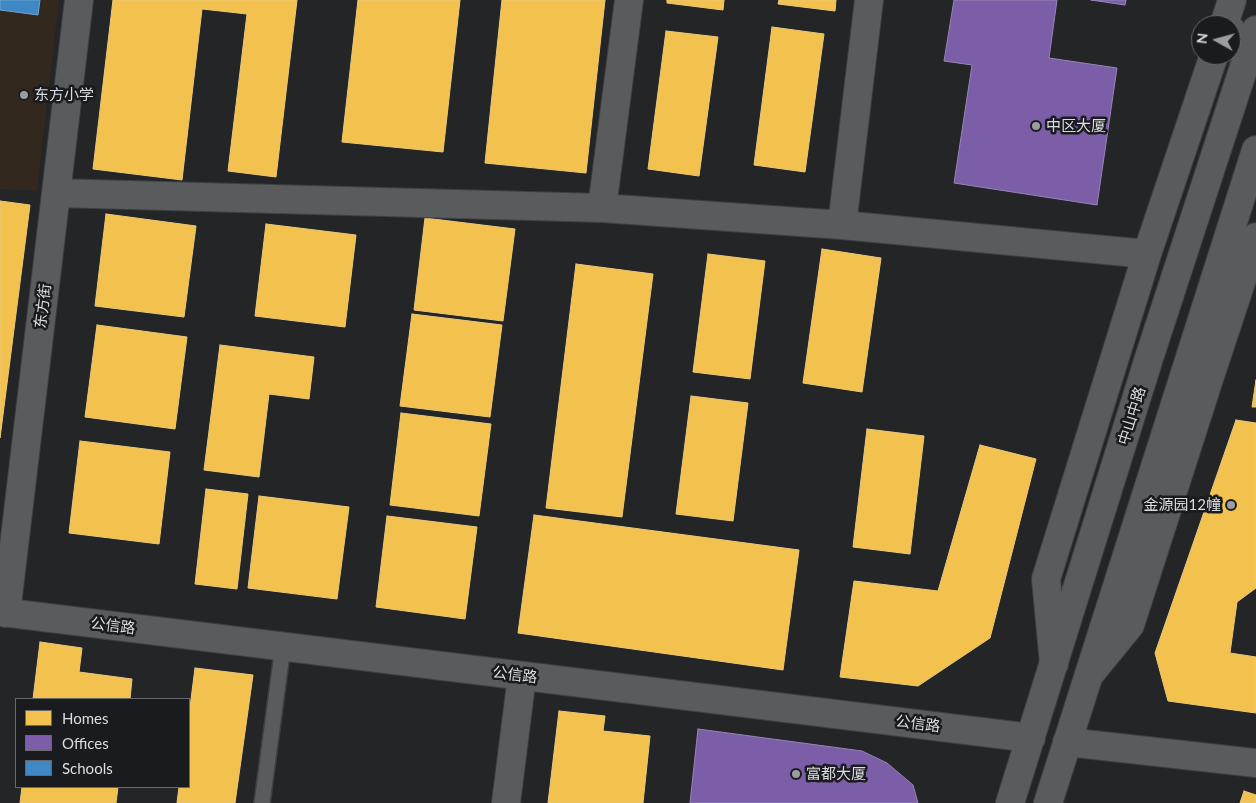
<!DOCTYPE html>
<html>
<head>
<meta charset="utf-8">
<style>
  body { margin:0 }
  #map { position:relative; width:1256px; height:803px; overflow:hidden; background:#232527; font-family:Lato,sans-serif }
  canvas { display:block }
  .legend { position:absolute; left:15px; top:698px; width:175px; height:90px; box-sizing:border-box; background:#191b1f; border:1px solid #67696c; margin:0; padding:6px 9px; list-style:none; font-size:15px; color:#dcdde0 }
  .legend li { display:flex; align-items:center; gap:10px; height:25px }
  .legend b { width:25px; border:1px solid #67696c }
  .north { position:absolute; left:1191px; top:15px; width:50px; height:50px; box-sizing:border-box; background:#191b1f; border:1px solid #67696c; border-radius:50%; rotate:277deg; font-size:14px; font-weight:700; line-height:20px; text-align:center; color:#dcdde0 }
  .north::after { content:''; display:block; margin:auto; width:18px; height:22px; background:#9b9d9f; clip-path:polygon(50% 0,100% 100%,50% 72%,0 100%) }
</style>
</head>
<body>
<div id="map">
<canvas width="1256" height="803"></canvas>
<ul class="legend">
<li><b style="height:14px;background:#f2c14e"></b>Homes</li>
<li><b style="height:14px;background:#7b5ea7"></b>Offices</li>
<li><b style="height:14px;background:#3f88c5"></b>Schools</li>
</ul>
<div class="north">N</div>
</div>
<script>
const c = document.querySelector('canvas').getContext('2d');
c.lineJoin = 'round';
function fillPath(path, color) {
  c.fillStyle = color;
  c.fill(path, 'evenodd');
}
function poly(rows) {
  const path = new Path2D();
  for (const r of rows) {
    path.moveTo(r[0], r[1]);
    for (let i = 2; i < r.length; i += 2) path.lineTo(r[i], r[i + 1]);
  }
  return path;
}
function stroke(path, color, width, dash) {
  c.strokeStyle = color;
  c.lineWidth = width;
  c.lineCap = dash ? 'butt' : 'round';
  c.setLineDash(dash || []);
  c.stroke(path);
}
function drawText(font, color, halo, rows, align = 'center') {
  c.font = font + ' Lato,"Noto Sans SC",sans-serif';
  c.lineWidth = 5;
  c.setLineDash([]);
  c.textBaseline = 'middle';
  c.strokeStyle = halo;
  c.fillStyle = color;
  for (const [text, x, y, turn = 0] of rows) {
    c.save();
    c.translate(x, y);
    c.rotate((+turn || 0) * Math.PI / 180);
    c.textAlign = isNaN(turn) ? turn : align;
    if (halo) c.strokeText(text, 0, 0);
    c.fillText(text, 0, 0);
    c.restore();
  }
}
fillPath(poly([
  [0,0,59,0,37,191,0,189]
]), '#33281d');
const homes = poly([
  [113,0,297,0,276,177,228,171,247,14,202,9,182,180,93,169,113,0],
  [358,0,460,0,443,152,342,142,358,0],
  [502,0,605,0,586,173,485,163,502,0],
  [667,0,724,0,723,10,667,3,667,0],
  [779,0,836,0,835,11,778,4,779,0],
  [772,27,824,34,805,172,754,165,772,27],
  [666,31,718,37,699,176,648,169,666,31],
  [0,201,30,205,0,438,0,201],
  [106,214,196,226,184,317,95,306,106,214],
  [425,218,515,229,503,321,414,310,425,218],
  [266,224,356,235,345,327,255,316,266,224],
  [822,249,881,258,862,392,803,383,822,249],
  [708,254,765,261,750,379,693,372,708,254],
  [576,264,653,274,622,517,546,508,576,264],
  [412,314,502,325,490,417,400,406,412,314],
  [97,325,187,337,175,429,85,417,97,325],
  [220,345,314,357,309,399,269,394,259,477,204,470,220,345],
  [1256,380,1256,407,1252,407,1256,380],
  [691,396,748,403,733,521,676,514,691,396],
  [401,413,491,424,479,516,390,505,401,413],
  [1236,420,1256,423,1256,588,1237,602,1230,653,1256,657,1256,713,1168,701,1155,653,1236,420],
  [867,429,924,436,910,554,853,547,867,429],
  [80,441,170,452,159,544,69,533,80,441],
  [980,445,1036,459,990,638,918,686,840,677,854,581,938,591,980,445],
  [206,489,248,494,237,589,195,584,206,489],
  [259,496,349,507,337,599,248,588,259,496],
  [534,515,799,550,783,670,518,633,534,515],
  [387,516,477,527,465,619,376,607,387,516],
  [40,642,82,648,79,672,132,679,130,699,33,699,40,642],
  [195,668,253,675,235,803,177,803,179,787,189,787,189,715,195,668],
  [559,711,605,716,603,731,650,736,643,803,548,803,559,711],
  [22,787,118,787,116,803,20,803,22,787],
  [1244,791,1256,795,1256,803,1240,803,1244,791]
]);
fillPath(homes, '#f2c14e');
stroke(homes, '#ebc97a', 1);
const offices = poly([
  [954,0,1057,0,1049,58,1117,68,1097,205,954,183,972,65,944,61,954,0],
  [1091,0,1126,0,1125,5,1091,0],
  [698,729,862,751,887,763,913,785,918,803,690,803,698,729]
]);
fillPath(offices, '#7b5ea7');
stroke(offices, '#9884b8', 1);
const schools = poly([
  [0,0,40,0,38,15,0,10,0,0]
]);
fillPath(schools, '#3f88c5');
stroke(schools, '#6ea2cd', 1);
const lane = poly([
  [262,803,283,646]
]);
const street = poly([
  [629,0,602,208,842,225,1147,254],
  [1224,25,1232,0],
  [1231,30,1248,53],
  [56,193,602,208],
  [842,225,869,0],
  [6,613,79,0],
  [1054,664,1046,579,1147,254,1214,55],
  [1089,675,1130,625,1209,379,1256,237],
  [506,803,522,676]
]);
const secondary = poly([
  [0,612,1031,738],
  [1067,742,1256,763],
  [1010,803,1149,358,1256,30],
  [1048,803,1256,150]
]);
stroke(lane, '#3e3f42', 18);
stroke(street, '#3e3f42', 30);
stroke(secondary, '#3e3f42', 30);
stroke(lane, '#5a5b5d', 15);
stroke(street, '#5a5b5d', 28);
stroke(secondary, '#5a5b5d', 28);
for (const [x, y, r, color] of [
  [24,95,5,"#9b9d9f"],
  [1036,126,5,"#9b9d9f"],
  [1231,505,5,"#9b9d9f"],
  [796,774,5,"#9b9d9f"]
]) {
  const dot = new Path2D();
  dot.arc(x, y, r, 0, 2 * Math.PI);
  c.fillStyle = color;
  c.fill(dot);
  stroke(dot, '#191b1f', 2);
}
drawText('15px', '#dcdde0', '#191b1f', [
  ["东方小学",34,95],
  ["中区大厦",1046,126],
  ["金源园12幢",1221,505,"right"],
  ["富都大厦",806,774]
], 'left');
drawText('15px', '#dcdde0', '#191b1f', [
  ["东方街",43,306,-83],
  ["中山中路",1132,416,-73],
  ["公信路",113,626,7],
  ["公信路",515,675,7],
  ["公信路",918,724,7]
]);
</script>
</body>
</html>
